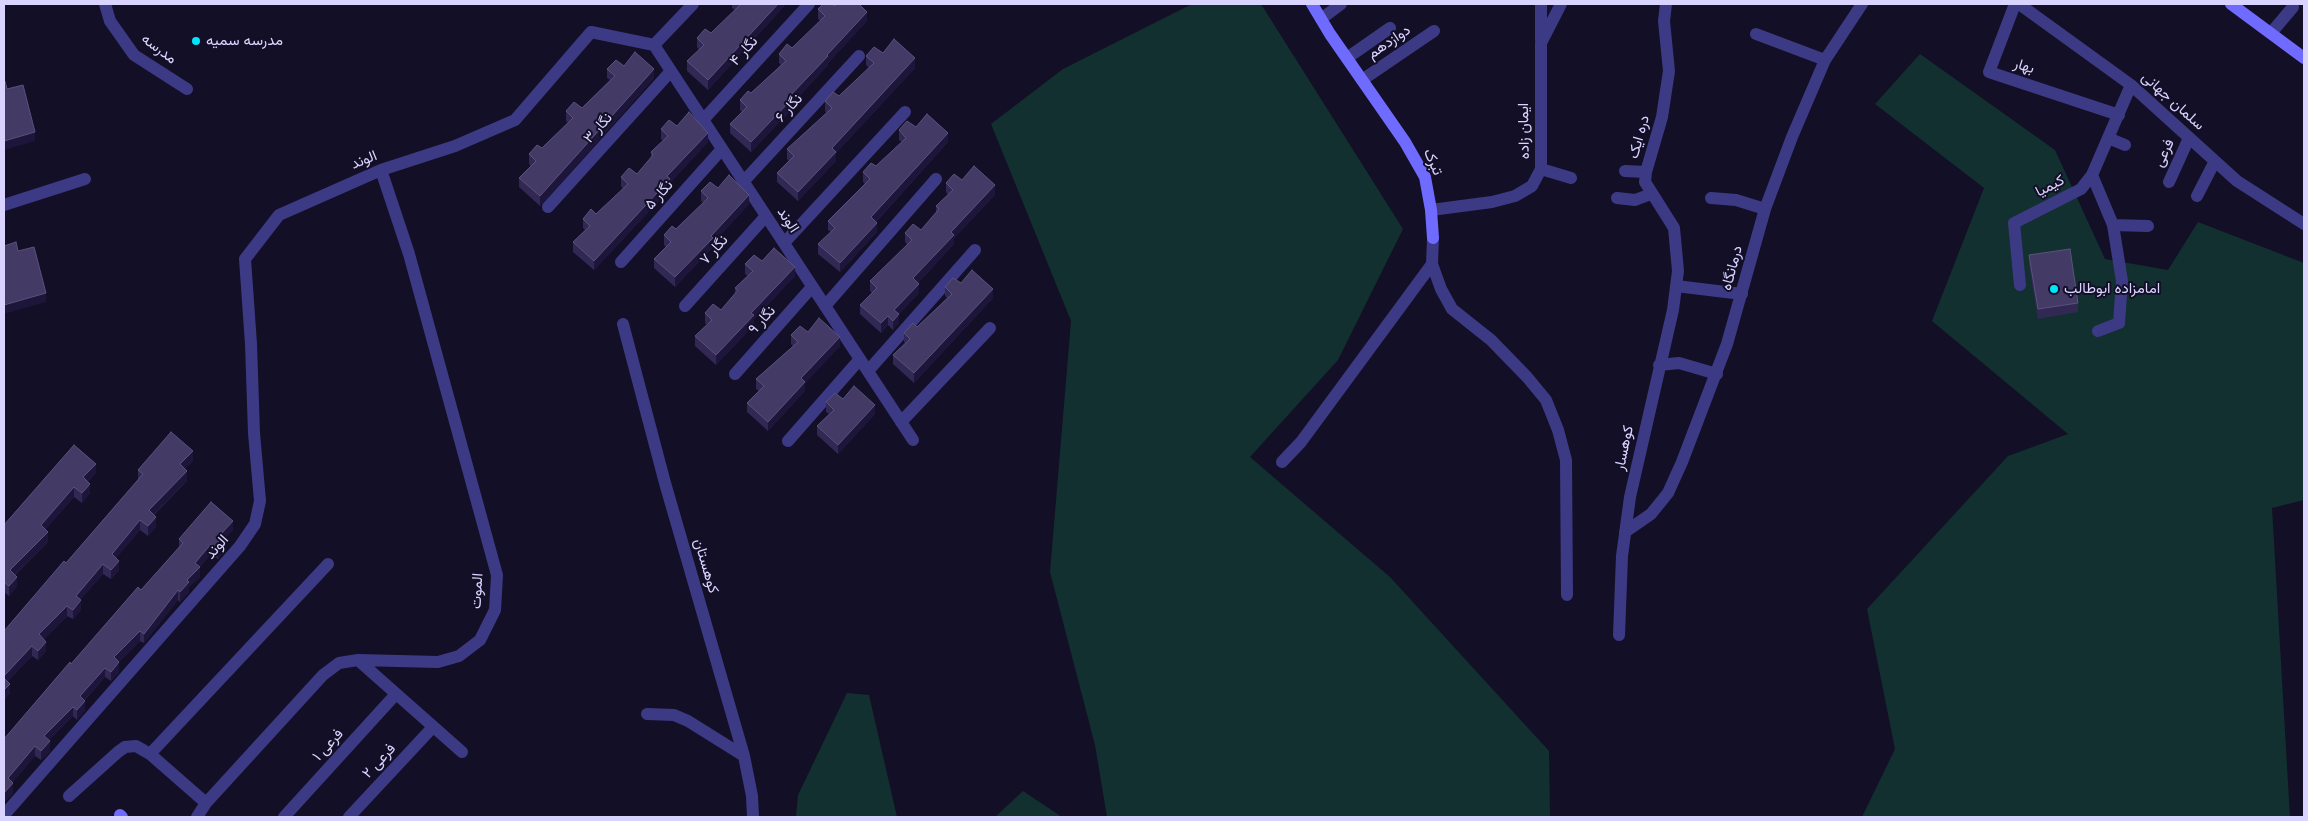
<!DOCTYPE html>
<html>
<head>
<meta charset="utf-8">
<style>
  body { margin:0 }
  #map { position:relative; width:2308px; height:821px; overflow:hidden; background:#130f26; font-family:Montserrat,sans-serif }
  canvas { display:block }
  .frame { position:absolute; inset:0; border:5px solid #d9d4ff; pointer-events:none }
</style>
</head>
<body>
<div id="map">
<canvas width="2308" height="821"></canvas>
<div class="frame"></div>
</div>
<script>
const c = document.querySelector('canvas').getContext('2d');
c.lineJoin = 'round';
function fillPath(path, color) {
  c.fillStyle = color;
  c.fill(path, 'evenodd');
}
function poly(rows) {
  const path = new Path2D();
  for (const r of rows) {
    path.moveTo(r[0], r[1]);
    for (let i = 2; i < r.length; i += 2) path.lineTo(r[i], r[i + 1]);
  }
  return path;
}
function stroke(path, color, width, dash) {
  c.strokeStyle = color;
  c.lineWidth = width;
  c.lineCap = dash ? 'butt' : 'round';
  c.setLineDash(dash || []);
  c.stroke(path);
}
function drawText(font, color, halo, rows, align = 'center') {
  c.font = font + ' Montserrat,Vazirmatn,sans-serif';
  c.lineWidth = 4;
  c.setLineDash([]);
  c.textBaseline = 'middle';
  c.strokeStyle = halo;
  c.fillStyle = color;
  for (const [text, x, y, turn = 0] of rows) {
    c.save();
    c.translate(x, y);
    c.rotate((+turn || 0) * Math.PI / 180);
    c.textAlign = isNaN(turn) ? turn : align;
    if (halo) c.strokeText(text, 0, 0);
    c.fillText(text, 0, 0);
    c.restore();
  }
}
fillPath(poly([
  [1192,4,1261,4,1403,229,1338,360,1250,457,1390,577,1549,751,1550,817,1107,817,1095,745,1050,572,1071,321,991,124,1063,69],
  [1920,54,2055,150,2105,259,2168,270,2198,222,2304,263,2304,500,2272,508,2290,817,1862,817,1895,749,1867,609,2008,456,2068,434,1932,321,1984,188,1875,104],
  [847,693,869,695,897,817,796,817,798,795],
  [1023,791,1062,817,995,817]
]), '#12302f');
stroke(poly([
  [105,4,110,21,134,55,187,89],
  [1541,4,1541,40],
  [2015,4,1989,72,2119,115],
  [2019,4,2131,85,2237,181,2304,224],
  [1321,19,1341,4],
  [2271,33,2293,7],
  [1756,34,1825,60],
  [654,45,693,4],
  [1347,58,1390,28],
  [1362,80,1434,31],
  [703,120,809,4],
  [2108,138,2125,145],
  [1541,169,1571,178],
  [1625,171,1646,172],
  [2092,175,2113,225,2122,281,2119,323,2098,331],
  [744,181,859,56],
  [2169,182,2189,138],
  [2197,196,2215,161],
  [1617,198,1635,200,1651,194],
  [1711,198,1736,200,1765,209],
  [4,205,85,179],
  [548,207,671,71],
  [1431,210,1492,202,1515,196,1532,186,1541,169,1541,43,1561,4],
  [2113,225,2148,226],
  [1433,238,1432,264,1441,289,1452,309,1491,340,1527,377,1546,400,1558,430,1566,460,1567,595],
  [784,243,905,112],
  [621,262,722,149],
  [2020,285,2014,223,2081,189,2092,175,2131,85],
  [1676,286,1742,294],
  [685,306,766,216],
  [825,306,936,179],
  [623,324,665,483,744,756,752,796,753,817],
  [1659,365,1679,363,1717,374],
  [868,371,975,250],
  [735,374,812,287],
  [901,422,990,328],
  [788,441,860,359],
  [1282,462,1301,442,1432,264],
  [1625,532,1651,514,1668,493,1682,462,1727,344,1765,209,1792,137,1825,60,1862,4],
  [1619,635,1622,556,1630,497,1673,310,1678,271,1674,228,1645,182,1646,172,1662,117,1669,71,1664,21,1666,4],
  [358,660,462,752],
  [647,714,674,715,688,721,744,756],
  [150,754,328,564],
  [69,796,118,752,125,747,136,746,150,754,206,803],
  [4,815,240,546,255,524,260,501,254,433,251,344,245,259,279,215,381,170,455,146,515,120,591,32,654,45,913,440],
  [197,817,206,803,323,675,339,663,358,660,438,662,459,656,480,640,495,610,497,575,409,254,381,170],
  [284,817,396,694],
  [349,817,433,727]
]), '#3d3a85', 12);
stroke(poly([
  [1312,4,1330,34,1405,142,1425,177,1431,210,1433,238],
  [2231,4,2304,58],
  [120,815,122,817]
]), '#6f6bff', 12);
fillPath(poly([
  [732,4,786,4,708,90,687,71,687,61,699,50,697,47,697,38,711,33,735,10,732,8],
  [835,6,867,21,828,63,828,65,789,107,789,112,751,152,730,133,730,124,742,112,740,110,740,100,751,93,781,65,779,63,779,54,792,48,821,21,818,19,818,9],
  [883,53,915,68,836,153,836,161,798,201,777,182,777,173,789,161,787,159,787,149,827,113,825,111,825,101,839,96,869,68,866,65,866,56],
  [624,66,654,78,540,206,519,187,519,178,531,166,529,164,529,154,542,148,568,123,566,121,566,111,582,108,610,80,607,78,607,69],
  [677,126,708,142,670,183,670,189,594,270,573,252,573,242,585,230,583,228,583,219,596,214,623,189,621,186,621,177,637,174,651,158,651,152,663,141,661,139,661,129],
  [916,127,948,142,876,222,877,232,840,272,818,254,818,244,831,232,828,230,828,221,865,184,863,182,863,172,876,166,902,142,899,140,899,130],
  [962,180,995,195,954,238,954,244,918,283,919,293,899,314,899,323,893,330,888,325,881,333,860,314,860,305,872,293,870,291,870,281,907,245,905,242,905,233,921,230,936,213,936,206,948,195,946,192,946,183],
  [718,188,749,204,713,243,713,247,675,287,654,268,654,259,666,247,664,245,664,235,676,229,704,203,701,201,701,191],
  [2029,255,2078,303,2078,312,2038,319,2029,265],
  [762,261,795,276,754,319,754,325,716,365,695,346,695,336,707,325,705,323,705,313,721,310,735,294,735,288,748,276,745,274,745,264],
  [961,283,993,298,914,383,893,364,893,355,905,343,904,342,904,333,917,327,947,298,945,296,945,287],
  [808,332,840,346,805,383,805,391,768,431,747,412,747,403,759,391,756,389,756,379,793,346,791,344,791,335],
  [843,399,875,414,838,454,817,435,817,426,829,414,826,412,826,402],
  [193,461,184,469,187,481,154,515,156,527,148,536,140,530,116,558,119,570,111,579,103,574,80,600,81,610,73,619,67,616,44,639,46,651,38,660,32,656,7,682,10,693,4,700,4,631,66,563,138,480,138,470],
  [96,473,88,481,90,493,82,503,74,497,45,530,48,542,15,575,17,586,9,596,4,592,4,525],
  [233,530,225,538,226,549,218,559,211,554,200,567,200,577,189,587,189,592,180,602,178,600,144,643,140,641,119,662,119,672,111,681,105,677,85,700,85,710,77,720,73,716,49,740,50,751,41,760,35,756,12,783,13,793,4,802,4,739,71,664,141,590,179,547,179,539]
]), '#312854');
fillPath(poly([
  [778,4,786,4,708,90,708,80],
  [867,12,867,21,828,63,828,65,789,107,789,112,751,152,751,142,786,100,827,55],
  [915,58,915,68,836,153,836,161,798,201,798,192,832,148],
  [654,69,654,78,540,206,540,196],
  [35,132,35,141,4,150,4,141],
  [708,133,708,142,670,183,670,189,594,270,594,261,667,176],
  [948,133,948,142,871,227,871,217],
  [995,185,995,195,954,238,954,244,913,288,913,278,951,232],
  [749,195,749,204,713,243,713,247,675,287,675,277,711,236],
  [877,223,877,232,840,272,840,263],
  [795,267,795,276,754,319,754,325,716,365,716,355,751,313],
  [919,284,919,293,894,319,894,310],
  [993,289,993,298,914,383,914,373],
  [46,293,46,302,4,314,4,305],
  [899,314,899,323,893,330,893,321],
  [888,316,888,325,881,333,881,323],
  [840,337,840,346,805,383,805,391,768,431,768,422,801,378],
  [875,405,875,414,838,454,838,445],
  [193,451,193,461,180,474,180,464],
  [96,464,96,473,83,486,83,477],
  [187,471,187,481,149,519,149,510],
  [90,484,90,493,82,503,82,493],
  [74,487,74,497,41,535,41,525],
  [156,517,156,527,148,536,148,526],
  [140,520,140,530,112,563,112,554],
  [233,521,233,530,221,543,221,534],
  [48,532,48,542,10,579,10,570],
  [226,540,226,549,218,559,218,549],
  [211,544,211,554,200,567,200,577,189,587,189,592,180,602,180,592,195,563],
  [119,561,119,570,111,579,111,570],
  [103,564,103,574,76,605,76,596],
  [17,577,17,586,9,596,9,586],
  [178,590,178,600,144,643,144,634],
  [81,600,81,610,73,619,73,610],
  [67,606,67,616,39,644,39,634],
  [140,631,140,641,114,667,114,657],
  [46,642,46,651,38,660,38,651],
  [32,646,32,656,4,685,4,676],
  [119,662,119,672,111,681,111,672],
  [105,668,105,677,80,705,80,696],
  [10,684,10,693,4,700,4,690],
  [85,701,85,710,77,720,77,710],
  [73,707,73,716,44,745,44,736],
  [50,741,50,751,41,760,41,751],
  [35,746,35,756,8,788,8,778],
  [13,783,13,793,4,802,4,793]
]), '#1d163a');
const building = poly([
  [738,4,778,4,708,80,687,61,704,45,697,38,705,29,711,33,740,5,738,4],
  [823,4,831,4,835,6,837,4,859,4,867,12,827,55,828,56,786,100,789,102,751,142,730,124,747,107,740,100,748,91,751,93,786,61,779,54,787,44,792,48,825,16,818,9,823,4],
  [894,39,915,58,832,148,836,152,798,192,777,173,794,156,787,149,832,108,825,101,833,92,839,96,874,63,866,56,874,47,883,53,894,39],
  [635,52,654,69,540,196,519,178,536,161,529,154,537,145,542,148,573,118,566,111,574,102,582,108,615,76,607,69,616,60,624,66,635,52],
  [4,81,5,81,7,89,23,85,35,132,4,141,4,81],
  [689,112,708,133,667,176,670,179,594,261,573,242,590,226,583,219,591,209,596,214,628,184,621,177,629,168,637,174,653,155,651,152,668,136,661,129,669,120,677,126,689,112],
  [927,114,948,133,871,217,877,223,840,263,818,244,835,228,828,221,870,179,863,172,871,163,876,166,906,138,899,130,907,121,916,127,927,114],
  [974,166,995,185,951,232,954,235,913,278,919,284,894,310,899,314,893,321,888,316,881,323,860,305,877,288,870,281,912,240,905,233,913,224,921,230,939,209,936,206,953,190,946,183,954,174,962,180,974,166],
  [729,175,749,195,711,236,713,238,675,277,654,259,671,242,664,235,672,226,676,229,708,198,701,191,710,182,718,188,729,175],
  [16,242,18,251,34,247,46,293,4,305,4,246,16,242],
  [774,248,795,267,751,313,754,315,716,355,695,336,712,320,705,313,713,304,721,310,738,290,735,288,753,271,745,264,754,255,762,261,774,248],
  [2070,249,2078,303,2038,309,2029,255,2070,249],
  [972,270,993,289,914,373,893,355,910,339,904,333,913,323,917,327,952,294,945,287,953,278,961,283,972,270],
  [819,318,840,337,801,378,805,382,768,422,747,403,764,386,756,379,798,342,791,335,800,326,808,332,819,318],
  [854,386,875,405,838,445,817,426,834,410,826,402,835,393,843,399,854,386],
  [171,432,193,451,180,464,187,471,149,510,156,517,148,526,140,520,112,554,119,561,111,570,103,564,76,596,81,600,73,610,67,606,39,634,46,642,38,651,32,646,4,676,4,631,64,561,66,563,143,474,138,470,171,432],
  [74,445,96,464,83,477,90,484,82,493,74,487,41,525,48,532,10,570,17,577,9,586,4,582,4,525,74,445],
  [211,502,233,521,221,534,226,540,218,549,211,544,195,563,200,567,187,580,189,582,180,592,178,590,144,634,140,631,114,657,119,662,111,672,105,668,80,696,85,701,77,710,73,707,44,736,50,741,41,751,35,746,8,778,13,783,4,793,4,739,70,662,71,664,138,587,141,590,183,543,179,539,211,502],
  [4,678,10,684,4,690,4,678]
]);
fillPath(building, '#433a66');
stroke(building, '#5a527e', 1);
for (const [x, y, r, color] of [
  [196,41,5,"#00e5ff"],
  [2054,289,5,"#00e5ff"]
]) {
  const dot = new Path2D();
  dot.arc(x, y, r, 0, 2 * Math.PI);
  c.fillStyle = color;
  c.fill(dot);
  stroke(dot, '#130f26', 2);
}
drawText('15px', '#d9d4ff', '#130f26', [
  ["مدرسه سمیه",206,41],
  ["امامزاده ابوطالب",2064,289]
], 'left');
drawText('15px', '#d9d4ff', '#130f26', [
  ["دوازدهم",1389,42,-34],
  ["مدرسه",159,49,37],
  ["نگار ۴",744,51,-48],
  ["بهار",2024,66,17],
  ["سلمان جهانی",2173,101,42],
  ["نگار ۶",789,108,-48],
  ["نگار ۳",598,128,-48],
  ["ایمان زاده",1524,131,-91],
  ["دره ایک",1639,137,-74],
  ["فرعی",2164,153,-65],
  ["الوند",364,160,-22],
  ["تبرک",1433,162,66],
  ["کیمیا",2050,186,-27],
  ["نگار ۵",659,195,-48],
  ["الوند",788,220,57],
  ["نگار ۷",714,250,-48],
  ["درمانگاه",1732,268,-75],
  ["نگار ۹",762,320,-48],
  ["کوهسار",1624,448,-78],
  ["الوند",217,547,-49],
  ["کوهستان",706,566,74],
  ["الموت",477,591,-87],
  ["فرعی ۱",328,745,-48],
  ["فرعی ۲",379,761,-47]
]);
</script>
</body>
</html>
